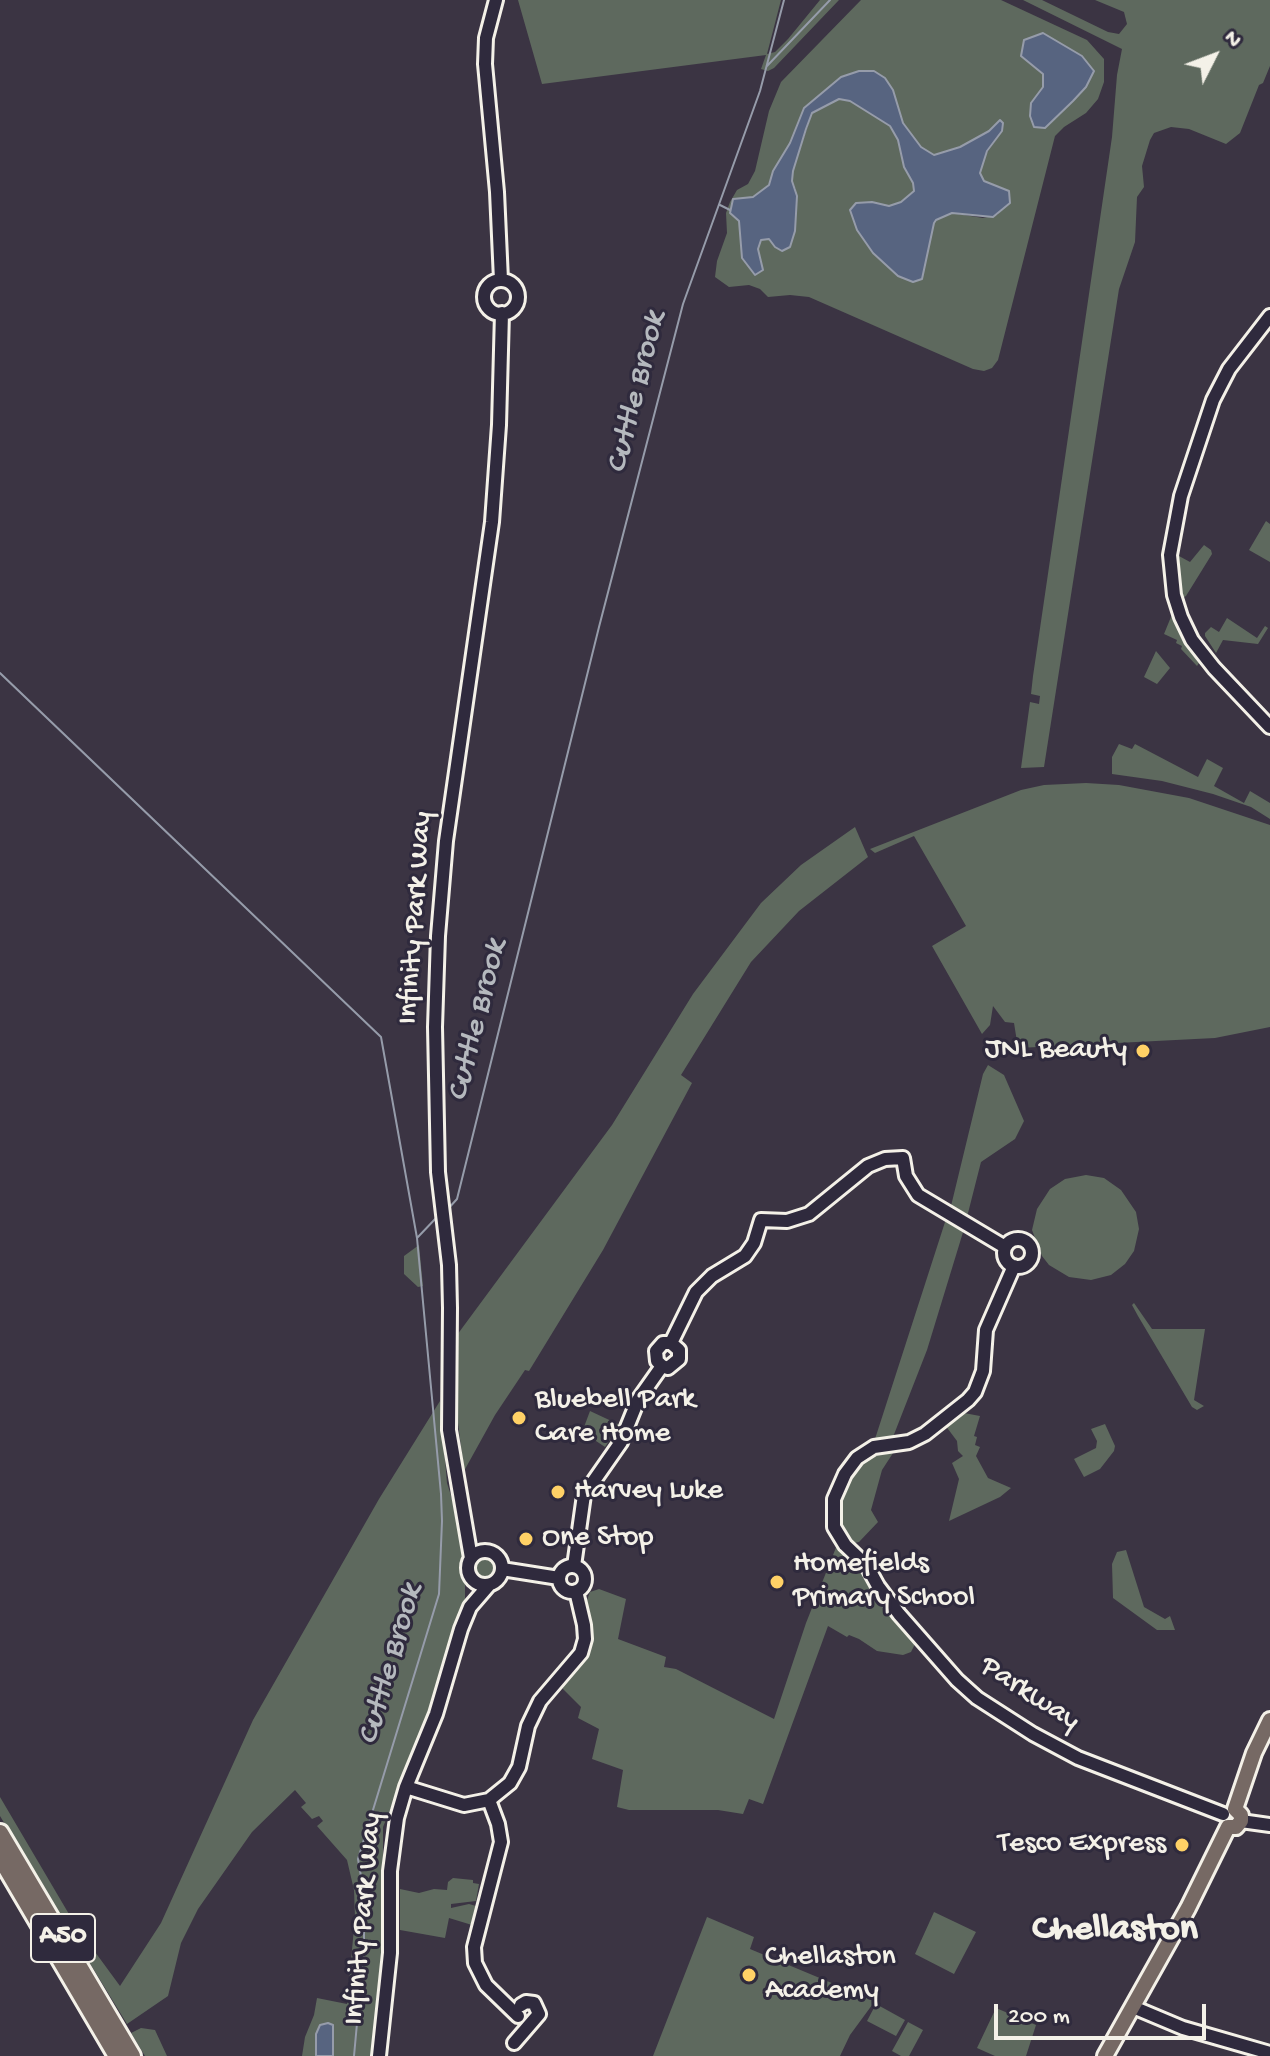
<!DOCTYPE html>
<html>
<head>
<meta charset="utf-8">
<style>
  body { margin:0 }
  #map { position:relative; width:1270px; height:2056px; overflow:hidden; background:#3b3443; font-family:"Gochi Hand",sans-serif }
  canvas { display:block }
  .north { position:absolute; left:1174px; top:16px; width:80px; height:80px; -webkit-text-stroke:6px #2f2a3d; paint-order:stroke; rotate:48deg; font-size:22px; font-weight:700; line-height:32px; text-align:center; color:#f4f1e8 }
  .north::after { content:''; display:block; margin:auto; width:28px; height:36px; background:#f4f1e8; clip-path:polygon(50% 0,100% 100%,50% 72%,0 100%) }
  .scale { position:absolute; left:994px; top:2004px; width:212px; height:36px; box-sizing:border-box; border:4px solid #f4f1e8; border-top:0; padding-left:10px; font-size:24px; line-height:28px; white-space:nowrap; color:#f4f1e8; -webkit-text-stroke:6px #2f2a3d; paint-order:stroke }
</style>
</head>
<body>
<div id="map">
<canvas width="1270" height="2056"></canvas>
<div class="north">N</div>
<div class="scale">200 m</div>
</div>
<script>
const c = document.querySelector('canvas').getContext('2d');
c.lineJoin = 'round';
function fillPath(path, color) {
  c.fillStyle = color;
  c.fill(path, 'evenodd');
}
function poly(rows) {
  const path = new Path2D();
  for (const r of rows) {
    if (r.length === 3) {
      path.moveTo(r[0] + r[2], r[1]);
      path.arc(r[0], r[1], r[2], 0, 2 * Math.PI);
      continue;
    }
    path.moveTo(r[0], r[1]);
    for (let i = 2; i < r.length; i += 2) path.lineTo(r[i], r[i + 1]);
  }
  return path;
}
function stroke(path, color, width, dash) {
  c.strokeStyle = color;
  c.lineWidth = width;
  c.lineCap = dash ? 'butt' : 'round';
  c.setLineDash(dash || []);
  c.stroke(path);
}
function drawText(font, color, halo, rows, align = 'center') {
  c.font = font + ' "Gochi Hand",sans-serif';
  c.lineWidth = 6;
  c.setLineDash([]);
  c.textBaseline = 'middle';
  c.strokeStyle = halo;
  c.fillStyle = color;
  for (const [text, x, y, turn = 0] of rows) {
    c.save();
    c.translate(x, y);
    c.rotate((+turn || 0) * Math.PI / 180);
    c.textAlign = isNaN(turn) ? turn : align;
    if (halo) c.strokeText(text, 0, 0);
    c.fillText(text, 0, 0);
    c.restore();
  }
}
fillPath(poly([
  [518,0,781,0,767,54,775,52,788,39,820,0,839,0,774,68,768,71,761,69,766,55,542,84],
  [861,0,1001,0,1087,40,1104,59,1104,82,1098,99,1086,113,1064,127,1055,136,998,360,992,368,984,371,973,369,809,297,790,295,768,297,760,289,749,285,729,287,715,277,717,261,727,233,726,213,730,202,737,190,748,184,755,171,769,111,781,82],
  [1043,74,1073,101,1031,103,1043,87],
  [841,77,898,108,903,123,921,147,934,155,960,147,989,131,1000,120,1003,123,1002,131,982,160,980,173,984,181,1009,191,1006,205,997,215,983,218,952,213,936,220,934,223,922,279,873,253,857,230,872,202,889,206,901,202,914,191,913,183,904,167,898,140,890,126,850,101,839,99,812,113,793,171,792,181,796,190,795,231,775,247,769,239,761,240,758,249,762,264,739,221,730,210,733,199,753,197,769,185,773,171,790,143,804,108],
  [1023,0,1042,0,1108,32,1119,34,1127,24,1124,12,1095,0,1270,0,1270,66,1263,83,1259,85,1240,133,1226,144,1189,129,1171,127,1154,133,1150,140,1142,166,1144,187,1137,197,1135,242,1119,289,1044,767,1021,768,1030,702,1039,704,1040,696,1031,694,1033,676,1112,137,1117,75,1122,49],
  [1266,521,1270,524,1270,562,1249,550],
  [1204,545,1211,550,1212,554,1186,596,1180,600,1175,559,1179,556,1190,562],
  [1173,612,1201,660,1197,666,1181,649,1182,646,1176,643,1177,640,1164,634],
  [1227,618,1257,638,1265,626,1268,628,1258,644,1223,640,1216,653,1205,636,1205,633,1211,627,1219,632],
  [1156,651,1170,668,1157,684,1144,677],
  [1119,744,1132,749,1135,744,1198,777,1207,759,1223,768,1214,786,1244,803,1250,791,1270,803,1270,819,1251,807,1213,794,1162,781,1112,774,1112,757],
  [1086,783,1119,785,1189,798,1270,825,1270,1027,1215,1038,1018,1048,1014,1023,1005,1022,993,1006,990,1025,982,1034,932,946,966,926,914,836,875,853,870,849,1021,790,1044,785],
  [855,827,868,857,799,911,751,962,681,1075,692,1083,603,1250,529,1371,525,1370,495,1415,464,1471,456,1407,457,1335,612,1125,693,994,761,903,801,865],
  [988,1065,1004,1075,1024,1121,1015,1139,981,1162,967,1217,951,1206,983,1074],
  [1086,1175,1104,1178,1121,1190,1136,1212,1139,1229,1134,1251,1125,1264,1111,1275,1091,1280,1069,1277,1049,1265,1042,1256,1032,1230,1037,1209,1050,1189,1065,1179],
  [946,1219,964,1229,927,1350,893,1437,875,1439],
  [419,1245,423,1286,418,1287,404,1274,404,1256],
  [1134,1303,1152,1329,1205,1329,1194,1400,1204,1406,1197,1410,1192,1407,1138,1316,1132,1305],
  [440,1401,447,1483,455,1508,464,1549,461,1568,465,1581,465,1599,432,1709,383,1827,383,1882,387,1928,372,2056,333,2056,334,2050,320,2025,316,2034,316,2056,302,2056,305,2037,314,2015,317,1998,347,2004,355,1917,354,1890,347,1860,317,1826,323,1821,319,1816,312,1819,301,1807,306,1803,295,1790,252,1832,198,1909,181,1943,168,1996,127,2024,0,1816,0,1797,76,1926,120,1986,161,1923,253,1720,379,1499],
  [590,1411,620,1425,605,1447,593,1439,595,1435,584,1427],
  [964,1413,980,1416,974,1436,977,1437,975,1445,980,1447,976,1456,988,1478,1011,1488,1000,1497,949,1521,959,1479,952,1463,963,1456,958,1451,957,1441,945,1425],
  [1105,1424,1115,1446,1114,1451,1100,1469,1084,1477,1074,1459,1096,1448,1097,1441,1091,1429],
  [892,1449,895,1450,882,1470,871,1510,878,1522,859,1542,850,1544,839,1522,838,1503,845,1483,863,1459,883,1450],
  [837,1545,860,1569,877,1599,912,1639,915,1644,911,1652,903,1655,877,1651,859,1639,849,1635,847,1637,828,1626,763,1804,749,1799,743,1814,718,1810,629,1810,617,1807,623,1770,592,1759,599,1729,578,1718,581,1707,560,1686,587,1657,592,1636,587,1600,590,1592,599,1589,626,1599,618,1639,666,1657,664,1667,676,1669,774,1719,806,1623],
  [1126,1550,1144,1607,1165,1619,1170,1616,1175,1630,1157,1630,1113,1598,1112,1564,1117,1552],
  [485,1568,12],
  [453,1878,473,1880,473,1883,479,1884,476,1901,451,1904,451,1908,469,1904,476,1906,472,1925,449,1918,445,1938,400,1930,400,1889,419,1893,434,1889,447,1890,448,1882],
  [934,1912,976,1932,954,1974,915,1954],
  [707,1917,754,1937,750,1949,875,2001,850,2035,840,2056,653,2056],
  [876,2004,905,2020,896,2036,867,2021],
  [996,2008,1036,2025,1026,2056,995,2056,977,2048],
  [908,2022,923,2030,909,2056,901,2056,892,2051],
  [141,2028,155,2030,167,2056,145,2056,131,2033]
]), '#5e695e');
const water = poly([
  [1043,33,1082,56,1094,71,1086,87,1073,101,1045,128,1034,127,1030,116,1031,103,1043,87,1043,74,1021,56,1024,40,1043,33],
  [859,71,874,71,885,78,893,90,903,123,921,147,934,155,960,147,989,131,1000,120,1003,123,1002,131,987,151,980,173,984,181,1009,191,1010,203,993,217,952,213,936,220,934,223,922,279,913,282,898,276,873,253,857,230,850,210,856,203,872,202,889,206,901,202,914,191,913,183,904,167,898,140,890,126,850,101,839,99,812,113,806,129,793,171,792,181,797,196,795,231,790,247,782,251,775,247,769,239,761,240,758,249,763,270,755,275,742,258,739,221,730,213,733,199,753,197,769,185,773,171,790,143,804,108,841,77,859,71],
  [328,2023,333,2025,333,2056,316,2056,316,2034,320,2025,328,2023]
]);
fillPath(water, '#576480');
stroke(water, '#969caa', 2);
stroke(poly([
  [767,66,830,0],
  [720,205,730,210],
  [0,673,381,1037,417,1238],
  [447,1210,457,1199,599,627,683,304,760,91,784,0],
  [354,2056,364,1947,364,1894,358,1859,439,1594,442,1521,441,1494,417,1238,438,1216]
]), '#969caa', 2);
const secondary = poly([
  [496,0,486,38,485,64,497,192,501,280],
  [501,297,17],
  [1270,316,1229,369,1213,400,1181,496,1170,555,1174,595,1181,617,1192,640,1214,668,1270,727],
  [1018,1253,14],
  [1014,1266,986,1330,983,1371,975,1392,968,1400,925,1434,909,1442,874,1447,857,1458,845,1474,834,1499,834,1527,845,1545,867,1566,878,1586,899,1614,957,1680,977,1698,1033,1734,1078,1758,1223,1814],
  [671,1343,696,1292,712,1276,745,1256,754,1243,761,1220,787,1221,809,1214,868,1166,885,1159,903,1158,906,1176,918,1195,1005,1247],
  [662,1366,668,1368,679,1359,679,1350,671,1343],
  [662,1366,657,1361,656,1351,663,1343,671,1343],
  [485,1568,17],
  [471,1558,449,1430,450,1308,449,1265,438,1172,435,1027,438,936,446,841,492,522,499,425,502,313],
  [574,1566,584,1495,621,1442,638,1400,662,1366],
  [572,1579,13],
  [502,1569,559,1578],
  [406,1787,464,1805,489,1800,510,1783,519,1767,528,1726,540,1701,581,1653,585,1639,584,1625,576,1591],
  [489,1800,498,1824,501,1842,474,1947,475,1963,486,1985,518,2016],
  [1241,1821,1270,1825],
  [1133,2007,1183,2028,1270,2053],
  [514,2043,539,2014,534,2003,526,2002,521,2005],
  [379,2056,390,1953,390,1871,397,1818,406,1787,436,1714,461,1629,470,1607,489,1585]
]);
const primary = poly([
  [1235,1809,1254,1753,1270,1720],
  [1228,1827,1236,1827,1241,1821,1241,1815,1235,1809],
  [1105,2056,1188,1908,1228,1827]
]);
const highway = poly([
  [0,1833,132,2056],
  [0,1857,117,2056]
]);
stroke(secondary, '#f4f1e8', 18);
stroke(primary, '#f4f1e8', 20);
stroke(highway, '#f4f1e8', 22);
stroke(secondary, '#2f2a3d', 12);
stroke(primary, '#766964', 14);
stroke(highway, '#766964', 16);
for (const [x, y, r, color] of [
  [1143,1051,8,"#ffd166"],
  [519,1418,8,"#ffd166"],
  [558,1492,8,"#ffd166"],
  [526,1539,8,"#ffd166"],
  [777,1582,8,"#ffd166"],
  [1182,1845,8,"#ffd166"],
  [749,1975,8,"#ffd166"]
]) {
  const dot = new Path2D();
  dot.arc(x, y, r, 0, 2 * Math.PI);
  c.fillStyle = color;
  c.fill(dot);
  stroke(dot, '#2f2a3d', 3);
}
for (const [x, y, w] of [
  [63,1938,64]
]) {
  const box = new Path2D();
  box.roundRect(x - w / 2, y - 24, w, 48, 6);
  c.fillStyle = '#2f2a3d';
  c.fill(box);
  stroke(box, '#f4f1e8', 2);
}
drawText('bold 28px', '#f4f1e8', null, [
  ["A50",63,1938]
]);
drawText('30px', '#f4f1e8', '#2f2a3d', [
  ["Infinity Park Way",417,918,-86],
  ["Parkway",1029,1695,33],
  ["Infinity Park Way",365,1919,-85]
]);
drawText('30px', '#f4f1e8', '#2f2a3d', [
  ["JNL Beauty",1127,1051,"right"],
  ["Bluebell Park",535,1401],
  ["Care Home",535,1435],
  ["Harvey Luke",574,1492],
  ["One Stop",542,1539],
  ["Homefields",793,1565],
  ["Primary School",793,1599],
  ["Tesco Express",1166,1845,"right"],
  ["Chellaston",765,1958],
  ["Academy",765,1992]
], 'left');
drawText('italic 32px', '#b5b9be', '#2f2a3d', [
  ["Cuttle Brook",638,393,-76],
  ["Cuttle Brook",479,1021,-76],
  ["Cuttle Brook",392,1665,-74]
]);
drawText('bold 38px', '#f4f1e8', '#2f2a3d', [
  ["Chellaston",1115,1931]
]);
</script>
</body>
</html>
